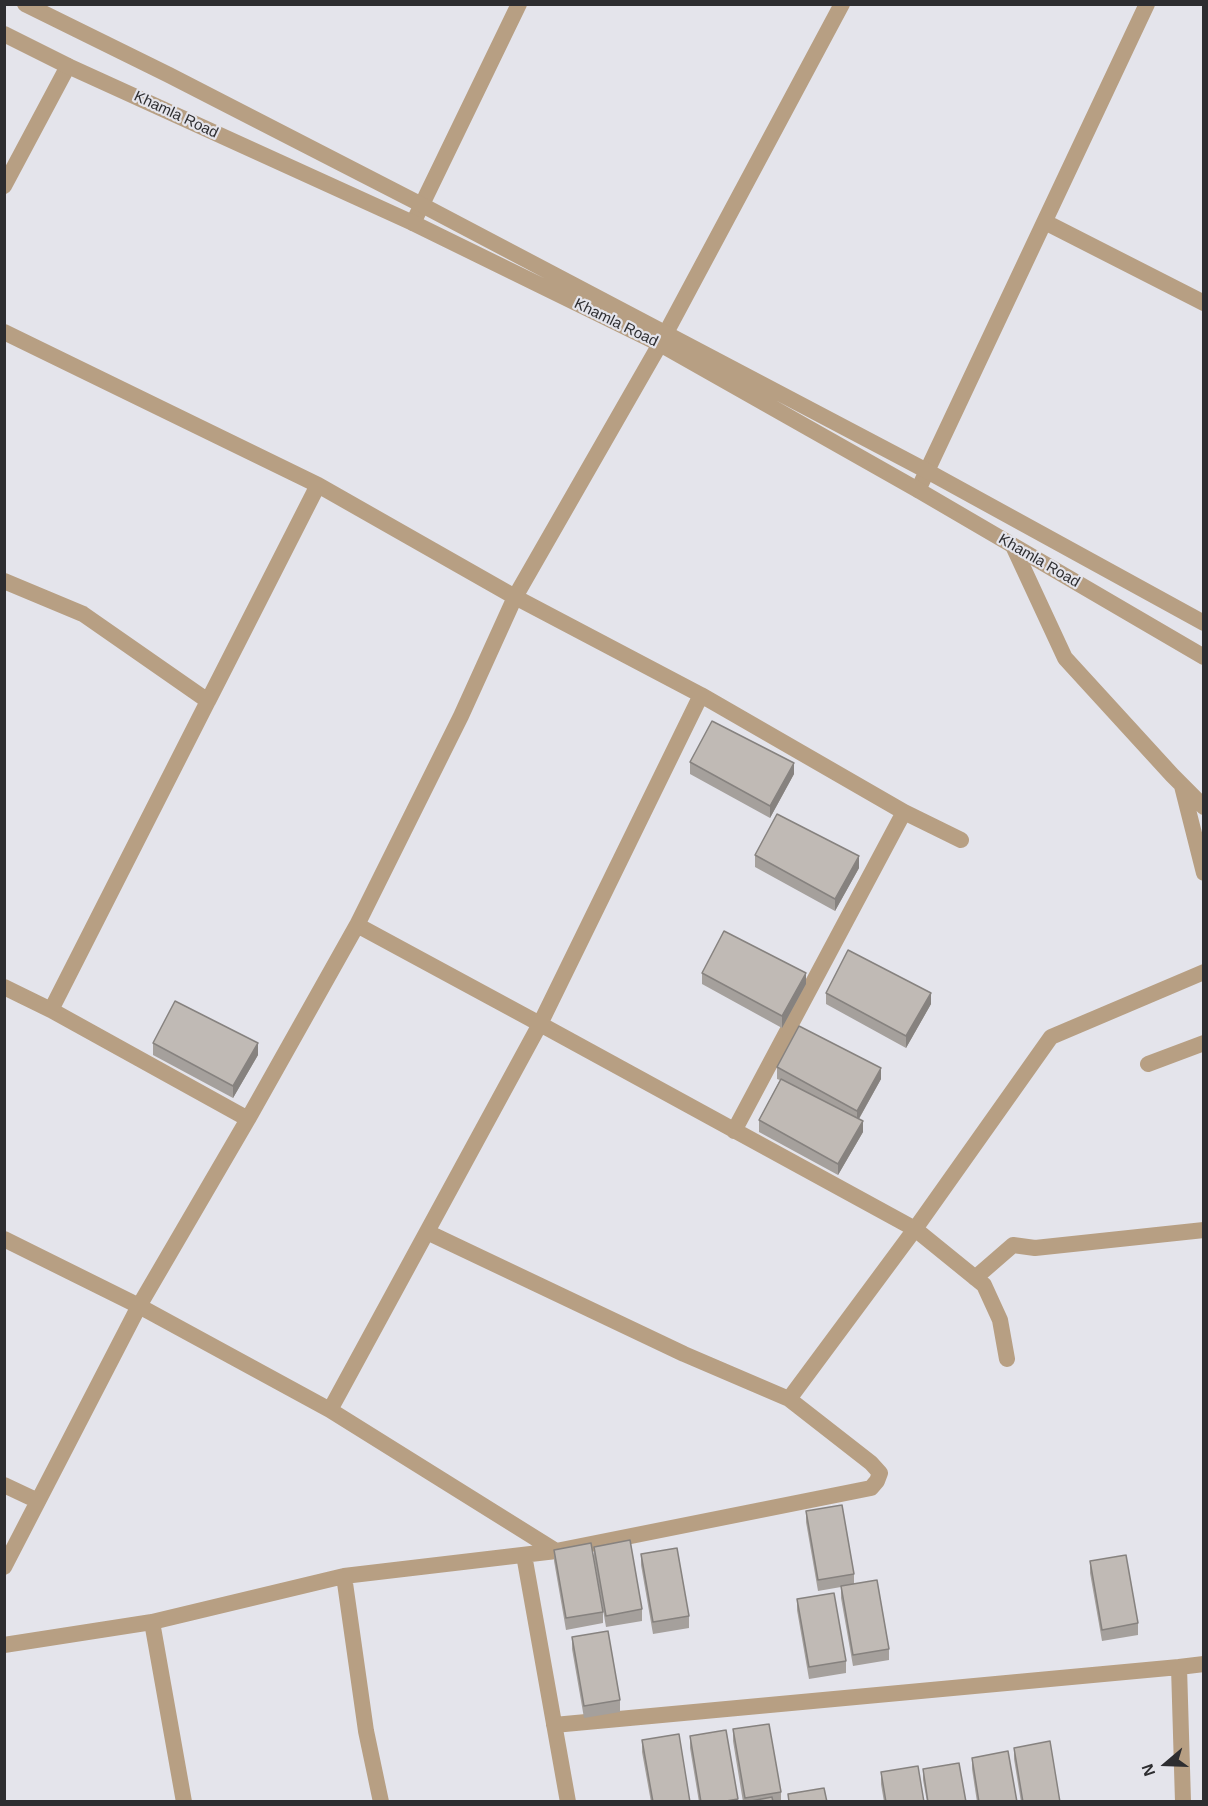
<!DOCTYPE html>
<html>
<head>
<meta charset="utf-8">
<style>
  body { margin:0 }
  #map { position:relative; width:1208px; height:1806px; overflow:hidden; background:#e4e4eb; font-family:Arial,sans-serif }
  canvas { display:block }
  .frame { position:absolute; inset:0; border:6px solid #2d2d30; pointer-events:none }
  .north { position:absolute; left:1136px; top:1734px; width:60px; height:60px; -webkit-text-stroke:4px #e4e4eb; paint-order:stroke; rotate:251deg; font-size:16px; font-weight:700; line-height:24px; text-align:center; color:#2d2d30 }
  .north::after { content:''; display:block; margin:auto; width:21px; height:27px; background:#2d2d30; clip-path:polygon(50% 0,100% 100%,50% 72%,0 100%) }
</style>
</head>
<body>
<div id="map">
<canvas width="1208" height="1806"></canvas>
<div class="frame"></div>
<div class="north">N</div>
</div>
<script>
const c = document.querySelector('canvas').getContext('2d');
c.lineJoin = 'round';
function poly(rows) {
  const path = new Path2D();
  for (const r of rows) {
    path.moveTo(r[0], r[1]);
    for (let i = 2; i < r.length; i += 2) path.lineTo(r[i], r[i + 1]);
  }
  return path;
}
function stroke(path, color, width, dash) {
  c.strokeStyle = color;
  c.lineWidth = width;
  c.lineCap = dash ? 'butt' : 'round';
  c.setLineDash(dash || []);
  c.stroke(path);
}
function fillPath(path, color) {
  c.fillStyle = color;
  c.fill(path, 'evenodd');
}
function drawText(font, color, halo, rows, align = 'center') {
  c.font = font + ' Arial,sans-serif';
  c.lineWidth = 4.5;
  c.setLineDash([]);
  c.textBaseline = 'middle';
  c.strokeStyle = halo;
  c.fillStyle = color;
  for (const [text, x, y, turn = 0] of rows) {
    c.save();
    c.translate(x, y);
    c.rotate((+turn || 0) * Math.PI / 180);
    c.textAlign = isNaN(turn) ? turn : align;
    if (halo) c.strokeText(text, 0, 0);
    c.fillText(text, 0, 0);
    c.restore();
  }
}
stroke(poly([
  [4,186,68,66],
  [1045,222,1204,303],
  [413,223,519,4],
  [4,332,318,485,515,597,660,344,842,4],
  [918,490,1147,4],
  [1013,546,1065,658,1172,775,1204,807],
  [4,581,83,614,208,701,51,1010,248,1119,357,925,461,716,515,597,701,695,904,812,961,840],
  [701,695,540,1024,915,1229,789,1399],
  [208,701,318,485],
  [1182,786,1204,873],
  [4,987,51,1010],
  [1148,1064,1204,1043],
  [734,1131,904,812],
  [4,1239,139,1306,330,1410,556,1551],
  [975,1278,1013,1245,1035,1248,1204,1230],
  [1007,1359,1000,1320,984,1285,915,1229,1051,1037,1204,972],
  [330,1410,540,1024,357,925],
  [4,1485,38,1501],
  [524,1555,568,1802],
  [4,1567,139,1306,248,1119],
  [344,1576,366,1731,381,1802],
  [152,1622,184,1802],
  [4,1645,152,1622,344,1576,556,1551,871,1488,877,1481,880,1473,871,1463,789,1399,684,1354,427,1232],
  [1179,1667,1204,1664],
  [554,1725,1179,1667,1183,1802]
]), '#b79f83', 16);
stroke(poly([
  [25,4,169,75,422,205,927,471,1204,623],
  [4,34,68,66,413,223,660,344,918,490,1204,657]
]), '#b79f83', 16);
fillPath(poly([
  [690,762,794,774,770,818,690,774],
  [755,855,859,868,835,911,755,867],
  [702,973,806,984,782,1028,702,984],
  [826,993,931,1004,906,1048,826,1004],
  [153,1043,258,1055,233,1098,153,1055],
  [777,1067,881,1079,859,1119,863,1132,838,1175,759,1132,759,1120,780,1080,777,1079],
  [806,1511,854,1574,854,1584,889,1649,889,1660,853,1666,841,1598,841,1587,818,1591,806,1522],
  [594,1547,642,1609,642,1621,606,1627,594,1558],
  [554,1550,603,1612,603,1623,566,1630,554,1561],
  [641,1554,689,1616,689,1628,653,1634,641,1565],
  [1090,1561,1138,1623,1138,1635,1102,1641,1090,1573],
  [797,1599,846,1661,846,1673,809,1679,797,1610],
  [572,1637,620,1700,620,1712,584,1718,572,1649],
  [733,1729,781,1792,781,1802,743,1802,733,1741],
  [690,1736,738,1799,738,1802,699,1802,690,1748],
  [642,1740,690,1802,651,1802,642,1752],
  [1014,1748,1060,1802,1021,1802,1014,1759],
  [972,1758,1017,1802,977,1802,972,1769],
  [923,1769,966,1802,927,1802,923,1780],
  [881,1772,924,1802,884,1802,881,1784]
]), '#a5a09c');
fillPath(poly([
  [794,763,794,774,770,818,770,806],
  [859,856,859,868,835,911,835,899],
  [806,973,806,984,782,1028,782,1016],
  [931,993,931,1004,906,1048,906,1036],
  [258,1043,258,1055,233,1098,233,1086],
  [881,1068,881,1079,857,1122,857,1111],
  [863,1121,863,1132,838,1175,838,1164]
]), '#86827f');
const building = poly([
  [712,721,794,763,770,806,690,762,712,721],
  [777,814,859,856,835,899,755,855,777,814],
  [724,931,806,973,782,1016,702,973,724,931],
  [848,950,931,993,906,1036,826,993,848,950],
  [175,1001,258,1043,233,1086,153,1043,175,1001],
  [799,1026,881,1068,857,1111,777,1067,799,1026],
  [781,1079,863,1121,838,1164,759,1120,781,1079],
  [842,1505,854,1574,818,1580,806,1511,842,1505],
  [630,1540,642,1609,606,1616,594,1547,630,1540],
  [591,1543,603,1612,566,1618,554,1550,591,1543],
  [677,1548,689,1616,653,1622,641,1554,677,1548],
  [1126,1555,1138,1623,1102,1630,1090,1561,1126,1555],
  [877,1580,889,1649,853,1655,841,1586,877,1580],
  [834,1593,846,1661,809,1667,797,1599,834,1593],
  [608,1631,620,1700,584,1706,572,1637,608,1631],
  [769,1724,781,1792,745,1798,733,1729,769,1724],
  [726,1730,738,1799,720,1802,701,1802,690,1736,726,1730],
  [679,1734,690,1802,653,1802,642,1740,679,1734],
  [1050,1741,1060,1802,1023,1802,1014,1748,1050,1741],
  [1008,1751,1017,1802,979,1802,972,1758,1008,1751],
  [959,1763,966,1802,928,1802,923,1769,959,1763],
  [918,1766,924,1802,886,1802,881,1772,918,1766],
  [824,1788,827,1802,789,1802,788,1794,824,1788],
  [772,1797,773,1802,746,1802,772,1797]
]);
fillPath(building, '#c0bab5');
stroke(building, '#86827f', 1.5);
drawText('15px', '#2d2d30', '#e4e4eb', [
  ["Khamla Road",176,115,25],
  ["Khamla Road",616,323,26],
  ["Khamla Road",1039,561,30]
]);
</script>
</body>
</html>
